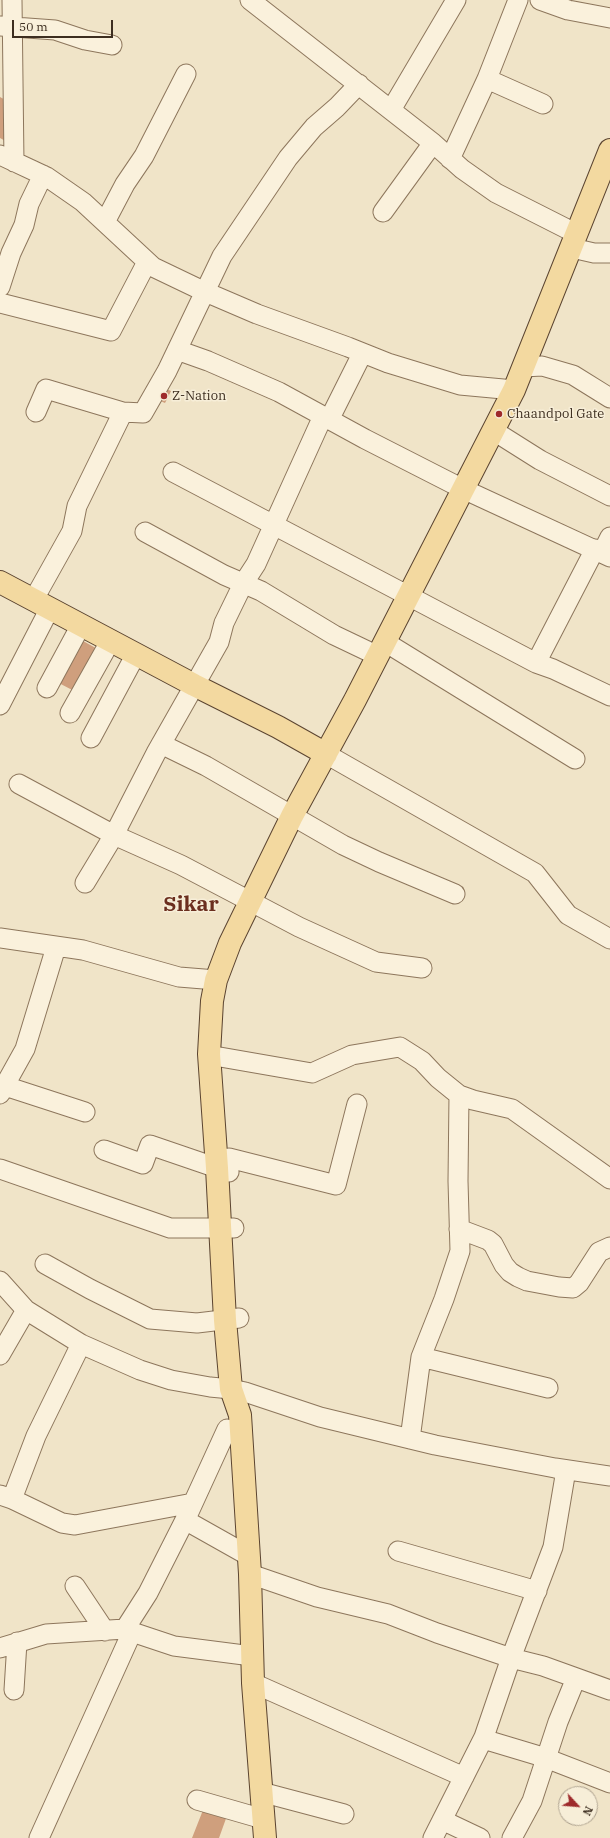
<!DOCTYPE html>
<html>
<head>
<meta charset="utf-8">
<style>
  body { margin:0 }
  #map { position:relative; width:610px; height:1838px; overflow:hidden; background:#f0e4c8; font-family:"IBM Plex Serif",serif }
  canvas { display:block }
  .north { position:absolute; left:558px; top:1786px; width:40px; height:40px; box-sizing:border-box; background:#f7eed8; border:1px solid #ada18e; border-radius:50%; rotate:116deg; font-size:11px; font-weight:700; line-height:16px; text-align:center; color:#3d2e20 }
  .north::after { content:''; display:block; margin:auto; width:14px; height:18px; background:#9e2a2b; clip-path:polygon(50% 0,100% 100%,50% 72%,0 100%) }
  .scale { position:absolute; left:12px; top:20px; width:101px; height:18px; box-sizing:border-box; border:2px solid #3d2e20; border-top:0; padding-left:5px; font-size:12px; line-height:14px; white-space:nowrap; color:#3d2e20; -webkit-text-stroke:3px #f7eed8; paint-order:stroke }
</style>
</head>
<body>
<div id="map">
<canvas width="610" height="1838"></canvas>
<div class="north">N</div>
<div class="scale">50 m</div>
</div>
<script>
const c = document.querySelector('canvas').getContext('2d');
c.lineJoin = 'round';
function fillPath(path, color) {
  c.fillStyle = color;
  c.fill(path, 'evenodd');
}
function poly(rows) {
  const path = new Path2D();
  for (const r of rows) {
    path.moveTo(r[0], r[1]);
    for (let i = 2; i < r.length; i += 2) path.lineTo(r[i], r[i + 1]);
  }
  return path;
}
function stroke(path, color, width, dash) {
  c.strokeStyle = color;
  c.lineWidth = width;
  c.lineCap = dash ? 'butt' : 'round';
  c.setLineDash(dash || []);
  c.stroke(path);
}
function drawText(font, color, halo, rows, align = 'center') {
  c.font = font + ' "IBM Plex Serif",serif';
  c.lineWidth = 3;
  c.setLineDash([]);
  c.textBaseline = 'middle';
  c.strokeStyle = halo;
  c.fillStyle = color;
  for (const [text, x, y, turn = 0] of rows) {
    c.save();
    c.translate(x, y);
    c.rotate((+turn || 0) * Math.PI / 180);
    c.textAlign = isNaN(turn) ? turn : align;
    if (halo) c.strokeText(text, 0, 0);
    c.fillText(text, 0, 0);
    c.restore();
  }
}
fillPath(poly([
  [0,97,11,103,11,144,0,138],
  [164,388,171,391,165,403,158,400],
  [76,637,101,651,78,693,53,680],
  [205,1805,228,1813,219,1838,192,1838]
]), '#cf9f7d');
const minor = poly([
  [12,0,14,162],
  [250,0,433,143,462,169,496,193,577,234],
  [540,0,568,10,610,18],
  [0,26,55,30,85,40,112,45],
  [487,79,543,104],
  [391,110,456,0],
  [0,155,47,177,83,202,153,267,201,290,257,314,348,347,388,363,460,385,514,390],
  [450,159,487,79,518,0],
  [383,212,433,143],
  [105,222,125,184,144,156,186,74],
  [572,248,594,253,610,253],
  [0,287,11,253,24,225,29,204,43,175],
  [0,303,111,331,147,262],
  [177,350,208,361,279,392,365,439,463,489,610,557],
  [524,367,542,366,573,375,610,398],
  [36,412,46,389,123,412],
  [329,420,359,360],
  [494,431,540,460,610,496],
  [173,472,536,663,553,669,610,696],
  [145,532,224,575,261,591,334,635,378,656],
  [602,553,610,537],
  [34,599,72,531,77,506,123,412,143,413,167,371,222,256,288,158,314,127,337,107,359,84],
  [385,642,575,759],
  [536,663,595,549],
  [47,688,81,625],
  [0,705,50,608],
  [70,713,111,640],
  [91,738,136,654],
  [161,744,206,766,343,845,379,862,455,894],
  [326,754,535,873,568,915,610,939],
  [19,784,114,835,181,865,299,927,376,962,422,968],
  [85,883,114,835,156,753,219,642,224,623,243,584,256,564,323,416],
  [0,938,83,950,179,977,216,980],
  [220,1057,312,1073,352,1055,400,1047,422,1061,438,1078,459,1095,473,1100,512,1109,610,1179],
  [5,1086,85,1112],
  [0,1094,25,1049,56,947],
  [104,1150,143,1164,150,1145,229,1172],
  [229,1158,336,1185,357,1104],
  [0,1169,170,1228,234,1228],
  [459,1229,488,1240,493,1244,504,1265,510,1272,518,1277,527,1281,559,1287,573,1288,579,1283,599,1252,610,1247],
  [45,1264,90,1289,150,1319,197,1323,239,1318],
  [0,1281,26,1310,81,1344,140,1370,171,1380,210,1387,231,1389,245,1392,320,1417,435,1445,555,1468,610,1476],
  [0,1355,26,1310],
  [421,1357,548,1388],
  [410,1439,421,1357,444,1299,460,1251,458,1181,459,1095],
  [0,1495,12,1499,62,1523,75,1525,193,1503],
  [12,1499,36,1436,81,1344],
  [185,1520,249,1556],
  [398,1551,537,1591],
  [250,1574,317,1597,388,1614,437,1633,511,1658,543,1666,610,1690],
  [75,1586,105,1631],
  [132,1632,174,1646,252,1656],
  [0,1648,46,1634,125,1629,148,1593,189,1512,227,1429],
  [253,1683,464,1777],
  [14,1690,17,1642],
  [483,1739,543,1757,610,1783],
  [261,1792,344,1814],
  [197,1800,263,1819],
  [442,1820,480,1838],
  [39,1838,132,1632,125,1629],
  [433,1838,484,1737,511,1658,553,1547,566,1470],
  [512,1838,532,1801,558,1722,576,1678]
]);
const major = poly([
  [0,582,194,685,278,727,326,754],
  [265,1838,253,1683,250,1574,240,1415,231,1389,225,1320,217,1168,209,1054,212,1001,216,980,230,943,292,816,355,700,514,390,610,150]
]);
stroke(minor, '#8d765c', 21);
stroke(major, '#5b4430', 24);
stroke(minor, '#faf1dc', 19);
stroke(major, '#f3d9a0', 22);
for (const [x, y, r, color] of [
  [164,396,4,"#9e2a2b"],
  [499,414,4,"#9e2a2b"]
]) {
  const dot = new Path2D();
  dot.arc(x, y, r, 0, 2 * Math.PI);
  c.fillStyle = color;
  c.fill(dot);
  stroke(dot, '#f7eed8', 1.5);
}
drawText('13px', '#3d2e20', '#f7eed8', [
  ["Z-Nation",172,396],
  ["Chaandpol Gate",507,414]
], 'left');
drawText('bold 21px', '#6b2e1e', '#f7eed8', [
  ["Sikar",191,905]
]);
</script>
</body>
</html>
